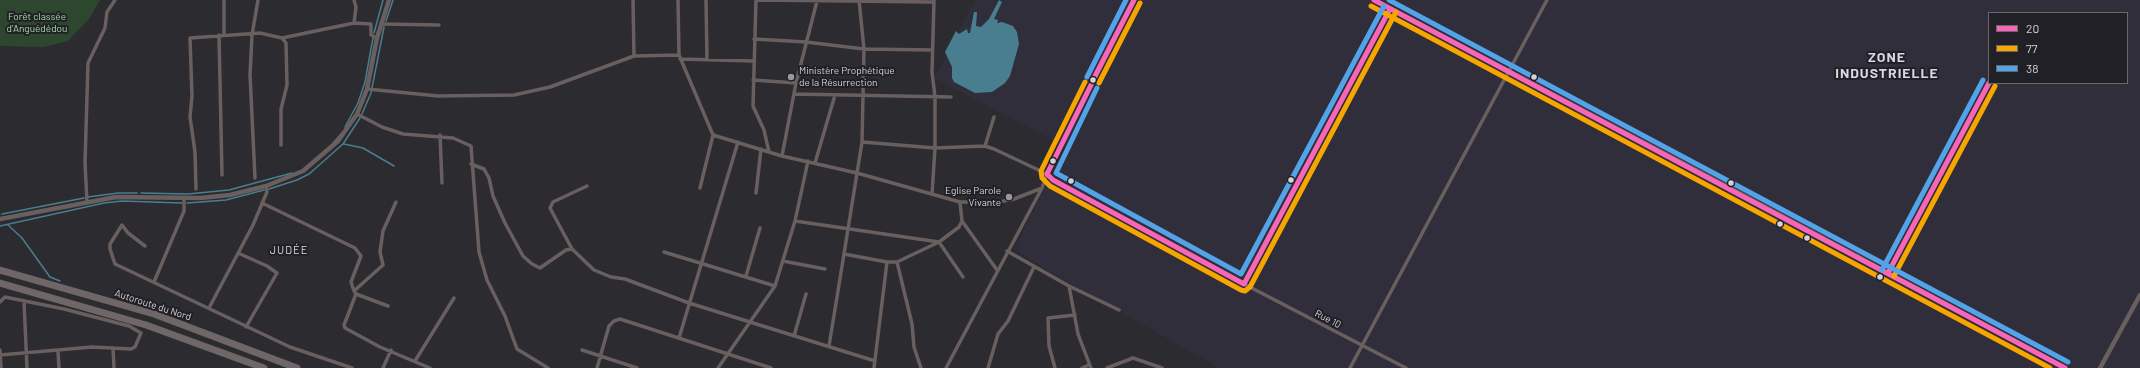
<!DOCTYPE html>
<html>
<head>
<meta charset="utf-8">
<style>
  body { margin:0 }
  #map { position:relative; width:2140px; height:368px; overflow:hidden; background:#2b2b30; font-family:Barlow,sans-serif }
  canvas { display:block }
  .legend { position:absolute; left:1988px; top:12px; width:140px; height:72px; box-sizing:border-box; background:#212027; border:1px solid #68686d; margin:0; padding:5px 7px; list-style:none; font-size:12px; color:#d3d3d7 }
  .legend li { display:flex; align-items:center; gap:8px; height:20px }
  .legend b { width:20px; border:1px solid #68686d }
</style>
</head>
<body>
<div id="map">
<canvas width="2140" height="368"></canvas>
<ul class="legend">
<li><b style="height:5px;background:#fa66b7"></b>20</li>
<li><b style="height:5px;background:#f7a600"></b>77</li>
<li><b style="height:5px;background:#53a3e8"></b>38</li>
</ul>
</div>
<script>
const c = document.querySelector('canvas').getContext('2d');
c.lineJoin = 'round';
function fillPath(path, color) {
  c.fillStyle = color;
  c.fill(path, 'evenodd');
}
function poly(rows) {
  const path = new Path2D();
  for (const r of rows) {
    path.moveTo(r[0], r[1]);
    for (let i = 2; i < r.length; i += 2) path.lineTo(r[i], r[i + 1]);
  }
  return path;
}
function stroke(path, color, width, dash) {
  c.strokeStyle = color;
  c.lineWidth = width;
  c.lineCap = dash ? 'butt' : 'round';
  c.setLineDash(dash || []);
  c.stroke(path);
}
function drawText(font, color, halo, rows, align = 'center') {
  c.font = font + ' Barlow,sans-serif';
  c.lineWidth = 4;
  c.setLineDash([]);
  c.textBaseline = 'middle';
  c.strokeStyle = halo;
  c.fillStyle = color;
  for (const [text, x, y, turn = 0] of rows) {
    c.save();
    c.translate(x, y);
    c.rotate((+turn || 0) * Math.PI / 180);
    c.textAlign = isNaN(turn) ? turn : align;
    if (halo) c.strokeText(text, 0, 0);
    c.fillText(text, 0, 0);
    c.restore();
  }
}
fillPath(poly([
  [975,0,2140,0,2140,368,1219,368,1053,274,1014,249,1066,147,934,78],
  [1989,13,2127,13,2127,83,1989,83]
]), '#2f2e3a');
fillPath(poly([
  [0,0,100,0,89,19,68,41,44,47,0,46]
]), '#2c472d');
fillPath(poly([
  [999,0,1002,2,994,19,998,20,997,23,1002,22,1013,26,1017,32,1019,44,1010,76,1005,83,992,92,975,93,954,82,952,78,952,67,945,52,956,31,959,34,967,29,968,33,970,33,974,12,977,12,976,26,981,27,989,19]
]), '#497e90');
stroke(poly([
  [386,21,393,0],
  [374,33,383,0],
  [362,114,371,93,384,27],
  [345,127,358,103,365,82,373,38],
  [333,143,341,134],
  [344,144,363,148,394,166],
  [269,189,297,180,309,174,343,144,360,118],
  [141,193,188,194,229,190,292,173],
  [88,197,118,193,137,193],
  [187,203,226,200,264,190],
  [2,214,84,198],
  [8,225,22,238,50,277,60,281],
  [0,226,104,203,122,201,182,203]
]), '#497e90', 1.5);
stroke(poly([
  [354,0,356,7,354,23],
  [633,0,634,56],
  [678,0,679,55,713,135,700,188],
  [706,0,707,60],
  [756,0,753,106,764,130,769,152],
  [757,0,933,2],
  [381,24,439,25],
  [224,34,224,0],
  [219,35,222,175],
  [282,38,354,23,371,24,371,35,377,38],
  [754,39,806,42,864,49,932,50],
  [680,59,753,61],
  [753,80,796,83],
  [367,89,438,96,514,95,550,87,634,56,679,55],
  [794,94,951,97],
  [357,114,382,127,403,134,453,138,471,146,479,252,487,280,505,316,517,349,548,368],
  [440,135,442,183],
  [713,135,782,156,857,173,960,202,999,202,1014,199,1042,188],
  [862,142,935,148,985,146,994,149,1047,174,1053,180,1244,284,1406,368],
  [985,146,994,117],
  [782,156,796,83,817,1],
  [815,163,835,95],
  [471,164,484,169,489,178,493,196,505,223,523,256,532,264,540,268,566,250,572,249],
  [255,178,250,75,252,35,258,0],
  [587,186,553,202,550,208,572,249,594,270,611,277,625,279,689,303,875,361],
  [196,189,195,152,190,117,192,96,190,38,260,33,282,38,286,43,287,85,281,109,281,145],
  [756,193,761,149],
  [932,194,935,148,935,97,932,72,934,0],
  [87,202,85,163,88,63,105,28,107,12,115,0],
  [262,203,355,248,361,256,351,282,354,291,356,294,388,306],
  [795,221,939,242,959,227,962,221,960,202],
  [962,221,997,270],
  [145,246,128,233,122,225,110,244,110,249,115,264,290,347,352,368],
  [1007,251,1069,286,1119,310],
  [664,252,775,286],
  [238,253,267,266,277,273,246,327],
  [844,254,862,142,864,49,859,0],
  [783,261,825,269],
  [897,262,939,242,963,277],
  [746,276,760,228],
  [154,282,184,211,184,199],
  [1069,286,1078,334,1091,368],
  [354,291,383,265,380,252,383,231,396,202],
  [356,294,344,325,345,328,380,347,430,368],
  [24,301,27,368],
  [0,302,5,297,64,309,129,326,141,333,135,347,131,349,92,347,0,355],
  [209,308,253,225,267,192,266,186],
  [794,336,806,294],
  [679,338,738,142],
  [829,346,844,254,887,262,897,262,912,324,914,347,921,368],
  [113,348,114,368],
  [0,350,1,368],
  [582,350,637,368],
  [58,351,59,368],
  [415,361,454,298],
  [383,368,391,350],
  [597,368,609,326,614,321,620,319,771,368],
  [718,368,775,286,795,221,808,161],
  [874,368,887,262],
  [946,368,1042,188,1047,174,1134,0],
  [988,368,998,334,1008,321,1034,267],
  [1055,368,1049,346,1048,318,1075,315],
  [1082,368,1089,365],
  [1107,368,1133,358,1162,368],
  [1350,368,1547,0]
]), '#695f5e', 3.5);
stroke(poly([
  [1374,0,1728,187,2065,368],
  [0,219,116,197,200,198,230,195,266,186,303,171,338,141,357,114,367,89,377,38,389,0],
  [2100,368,2140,295]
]), '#695f5e', 4.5);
stroke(poly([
  [0,270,154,314,297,368],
  [0,283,146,325,264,368]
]), '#6e6667', 7);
stroke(poly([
  [1374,0,2065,368],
  [1093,80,1134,0],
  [1091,85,1047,174,1053,180,1244,284,1390,9],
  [1888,273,1989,83]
]), '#fa66b7', 5);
stroke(poly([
  [1371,6,2050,368],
  [1085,82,1041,171,1042,178,1050,186,1241,290,1245,291,1250,287,1396,12],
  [1099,83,1140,3],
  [1894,276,1995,86]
]), '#f7a600', 5);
stroke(poly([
  [1389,0,2068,362],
  [1087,77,1126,0],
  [1097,88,1056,173,1241,274,1384,6],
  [1882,270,1983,80]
]), '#53a3e8', 5);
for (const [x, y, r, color] of [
  [791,77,4,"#98989d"],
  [1534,77,3.5,"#d3d3d7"],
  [1093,80,3.5,"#d3d3d7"],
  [1053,161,3.5,"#d3d3d7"],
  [1291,180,3.5,"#d3d3d7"],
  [1071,181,3.5,"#d3d3d7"],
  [1731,183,3.5,"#d3d3d7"],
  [1009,197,4,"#98989d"],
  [1780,224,3.5,"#d3d3d7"],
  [1807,238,3.5,"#d3d3d7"],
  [1880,277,3.5,"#d3d3d7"]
]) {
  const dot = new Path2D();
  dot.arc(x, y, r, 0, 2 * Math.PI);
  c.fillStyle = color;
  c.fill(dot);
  stroke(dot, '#212027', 1.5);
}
drawText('10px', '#a4dea5', '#212027', [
  ["Forêt classée",37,17],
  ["d’Anguédédou",37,29]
]);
drawText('10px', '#d3d3d7', '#212027', [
  ["Ministère Prophétique",799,71],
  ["de la Résurrection",799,83],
  ["Eglise Parole",1001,191,"right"],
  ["Vivante",1001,203,"right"]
], 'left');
drawText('10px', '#d3d3d7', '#212027', [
  ["Autoroute du Nord",153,305,18],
  ["Rue 10",1328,319,28]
]);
c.letterSpacing = '1px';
drawText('11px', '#d8d8e1', '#212027', [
  ["JUDÉE",289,250]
]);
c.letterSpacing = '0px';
c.letterSpacing = '1px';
drawText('bold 14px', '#d8d8e1', '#212027', [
  ["ZONE",1887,57],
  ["INDUSTRIELLE",1887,73]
]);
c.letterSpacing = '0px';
</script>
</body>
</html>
